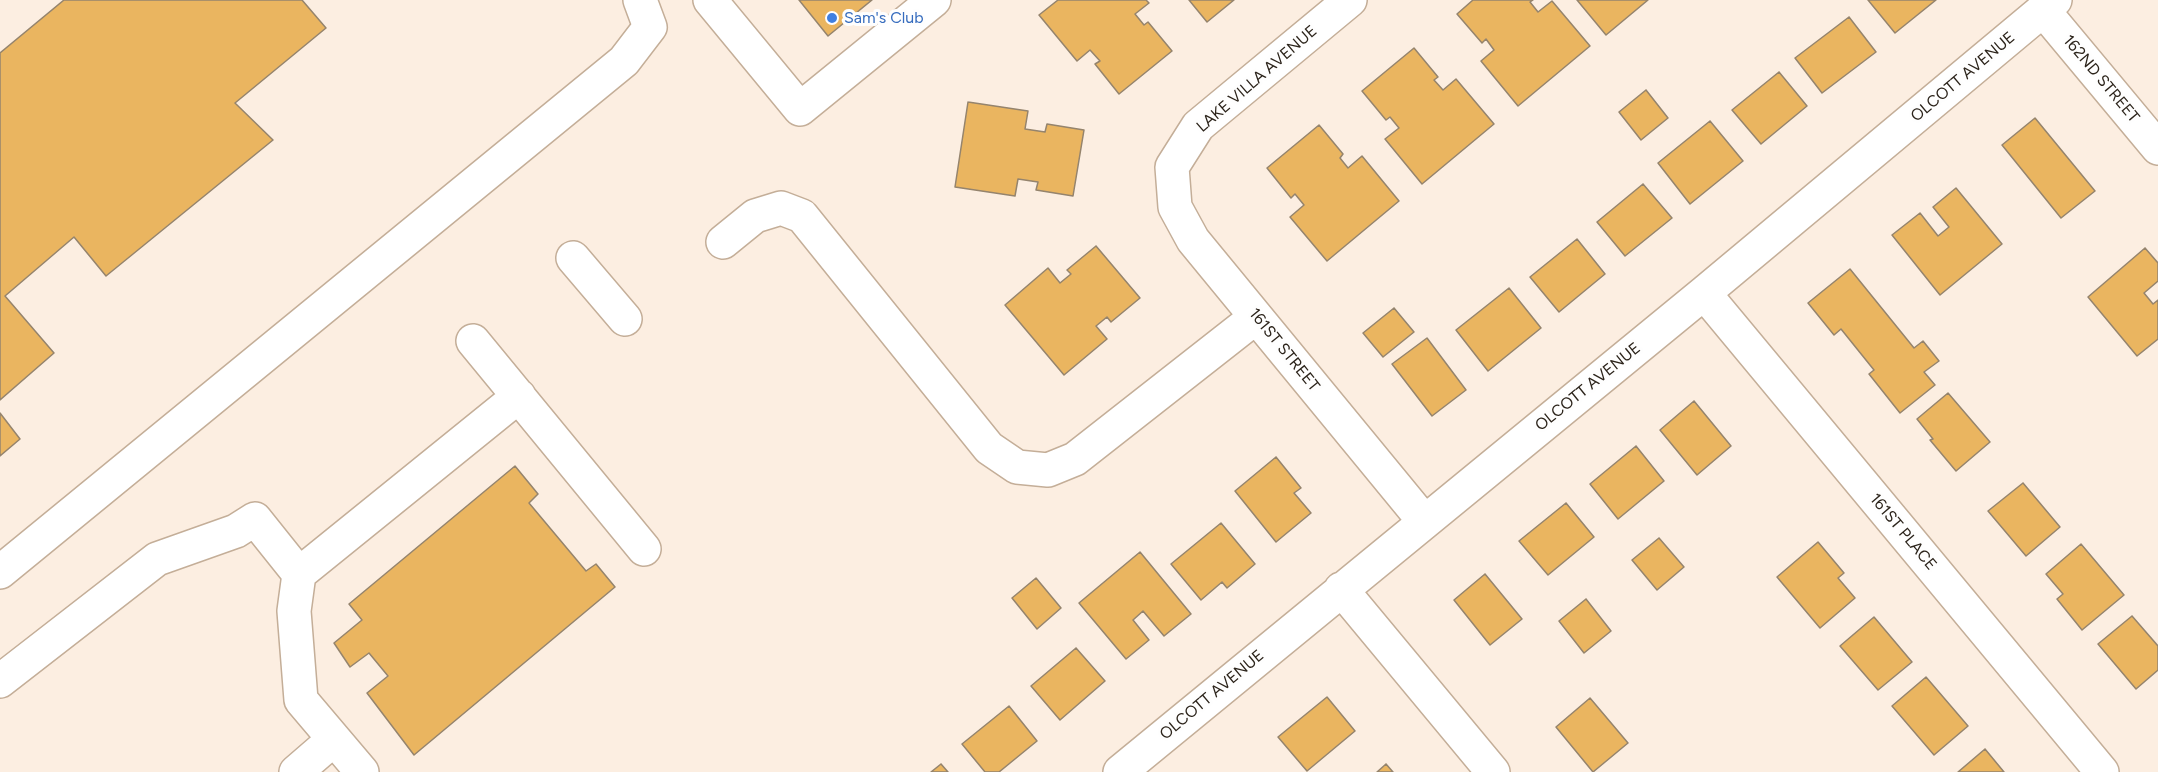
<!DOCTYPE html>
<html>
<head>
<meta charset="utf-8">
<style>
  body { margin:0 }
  canvas { display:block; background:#fceee1 }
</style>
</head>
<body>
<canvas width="2158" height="772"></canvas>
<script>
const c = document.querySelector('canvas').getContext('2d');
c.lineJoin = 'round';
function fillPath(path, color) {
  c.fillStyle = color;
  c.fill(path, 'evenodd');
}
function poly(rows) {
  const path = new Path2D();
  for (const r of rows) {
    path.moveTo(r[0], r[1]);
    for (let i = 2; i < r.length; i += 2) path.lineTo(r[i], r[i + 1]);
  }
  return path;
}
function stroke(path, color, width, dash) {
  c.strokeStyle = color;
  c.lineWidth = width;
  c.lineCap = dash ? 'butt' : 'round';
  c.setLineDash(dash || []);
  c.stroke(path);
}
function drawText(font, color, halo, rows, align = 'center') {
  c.font = font + ' Figtree,sans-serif';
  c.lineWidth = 6;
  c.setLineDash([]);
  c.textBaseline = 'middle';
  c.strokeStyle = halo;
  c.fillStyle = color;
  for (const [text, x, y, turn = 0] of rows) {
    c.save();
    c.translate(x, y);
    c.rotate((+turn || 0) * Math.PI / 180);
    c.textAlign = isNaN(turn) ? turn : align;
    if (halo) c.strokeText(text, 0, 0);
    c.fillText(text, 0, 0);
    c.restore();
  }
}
const building = poly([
  [64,0,302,0,326,28,235,103,273,140,106,276,74,237,5,296,54,353,0,400,0,53,64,0],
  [799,0,872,0,828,36,799,0],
  [1058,0,1146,0,1149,3,1135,14,1144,25,1148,22,1172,51,1119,94,1095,64,1100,61,1090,50,1077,61,1039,15,1058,0],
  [1189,0,1234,0,1207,22,1189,0],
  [1473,0,1533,0,1530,2,1538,12,1552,1,1590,46,1518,106,1481,61,1494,50,1486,39,1482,43,1457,14,1473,0],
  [1577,0,1648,0,1606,35,1577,0],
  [1868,0,1936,0,1895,33,1868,0],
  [1849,17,1876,52,1822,93,1795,58,1849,17],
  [1414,48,1438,77,1434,80,1443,90,1456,79,1494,124,1422,184,1385,139,1399,128,1390,117,1386,120,1362,91,1414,48],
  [1779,72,1807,106,1761,144,1732,110,1779,72],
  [1646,90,1668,118,1641,140,1619,112,1646,90],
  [968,102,1028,111,1025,129,1045,132,1047,124,1084,130,1073,196,1036,190,1038,182,1018,179,1015,196,955,187,968,102],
  [2035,118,2095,191,2061,218,2002,145,2035,118],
  [1710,121,1743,161,1690,204,1658,163,1710,121],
  [1319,125,1343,154,1340,158,1348,168,1362,156,1399,201,1327,261,1290,217,1304,205,1295,194,1291,198,1267,168,1319,125],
  [1643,184,1672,218,1625,256,1597,222,1643,184],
  [1956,188,2002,244,1940,295,1892,235,1920,213,1938,236,1949,227,1933,207,1956,188],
  [1577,239,1605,274,1559,312,1530,277,1577,239],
  [1096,246,1140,298,1111,322,1107,317,1096,326,1107,339,1064,375,1005,305,1048,268,1060,283,1071,274,1067,270,1096,246],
  [2145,248,2158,263,2158,281,2144,293,2153,304,2158,300,2158,339,2137,356,2088,297,2145,248],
  [1850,269,1914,348,1923,341,1939,361,1924,372,1935,385,1900,413,1869,374,1874,370,1841,329,1834,335,1808,303,1850,269],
  [1509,288,1541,328,1488,371,1456,330,1509,288],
  [1394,308,1414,332,1383,357,1363,333,1394,308],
  [1427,338,1466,390,1432,416,1392,364,1427,338],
  [1948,393,1990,442,1956,471,1930,440,1933,439,1917,419,1948,393],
  [1694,401,1731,446,1697,475,1660,430,1694,401],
  [0,413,20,439,0,456,0,413],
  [1636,446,1664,481,1618,519,1590,484,1636,446],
  [1276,457,1301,488,1294,493,1311,513,1276,542,1235,491,1276,457],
  [515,466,538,494,529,503,586,571,596,564,615,587,414,755,367,693,388,676,369,653,350,667,334,643,362,620,349,604,515,466],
  [2023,483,2060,527,2026,556,1988,511,2023,483],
  [1566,503,1594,537,1548,575,1519,541,1566,503],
  [1221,523,1255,564,1227,588,1222,582,1201,600,1171,564,1221,523],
  [1659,538,1684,567,1657,590,1632,560,1659,538],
  [1818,542,1844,573,1838,578,1855,598,1820,628,1777,577,1818,542],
  [2081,544,2124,595,2082,630,2057,599,2063,594,2046,574,2081,544],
  [1140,552,1191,614,1164,636,1143,611,1133,620,1149,640,1126,659,1079,603,1140,552],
  [1485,574,1522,619,1490,645,1454,600,1485,574],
  [1036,578,1061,608,1037,629,1012,598,1036,578],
  [1586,599,1611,631,1584,653,1559,621,1586,599],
  [2132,616,2158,646,2158,670,2136,689,2098,644,2132,616],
  [1874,617,1912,662,1878,690,1840,646,1874,617],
  [1076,648,1105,681,1060,720,1031,686,1076,648],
  [1926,677,1968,726,1934,755,1892,706,1926,677],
  [1327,697,1355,731,1307,771,1278,737,1327,697],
  [1590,698,1628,743,1593,772,1556,727,1590,698],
  [1009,706,1037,741,999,772,985,772,962,744,1009,706],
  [1985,749,2004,772,1958,772,1985,749],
  [941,764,948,772,931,772,941,764],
  [1386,764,1393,772,1377,772,1386,764]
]);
fillPath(building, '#eab560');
stroke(building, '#95846d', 1.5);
const minor = poly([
  [710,0,800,109,934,0],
  [1350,0,1198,126,1172,167,1175,207,1193,240,1424,521],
  [2043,10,2158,148],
  [723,242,755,216,781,208,802,216,989,448,1017,467,1048,470,1075,459,1256,317],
  [573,258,625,319],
  [1704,293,2102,772],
  [473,341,644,549],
  [0,572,624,61,650,27,640,0],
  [1341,589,1493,772],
  [0,681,157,559,236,531,255,519,299,574],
  [296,772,333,740],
  [362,772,301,700,294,611,299,574,519,396],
  [1120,772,1704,293,2055,0]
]);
stroke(minor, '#c4ae98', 36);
stroke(minor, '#fff', 33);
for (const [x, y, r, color] of [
  [832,18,6,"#3f7fe0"]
]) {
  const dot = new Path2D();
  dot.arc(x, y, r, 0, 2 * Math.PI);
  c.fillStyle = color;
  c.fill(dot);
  stroke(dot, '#fefefe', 2);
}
drawText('16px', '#366cbe', '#fefefe', [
  ["Sam's Club",844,18]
], 'left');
drawText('16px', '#2c241b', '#fefefe', [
  ["OLCOTT AVENUE",1963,77,-40],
  ["LAKE VILLA AVENUE",1257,79,-41],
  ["162ND STREET",2101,79,50],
  ["161ST STREET",1284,350,51],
  ["OLCOTT AVENUE",1588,387,-39],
  ["161ST PLACE",1903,532,50],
  ["OLCOTT AVENUE",1212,695,-40]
]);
</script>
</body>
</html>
